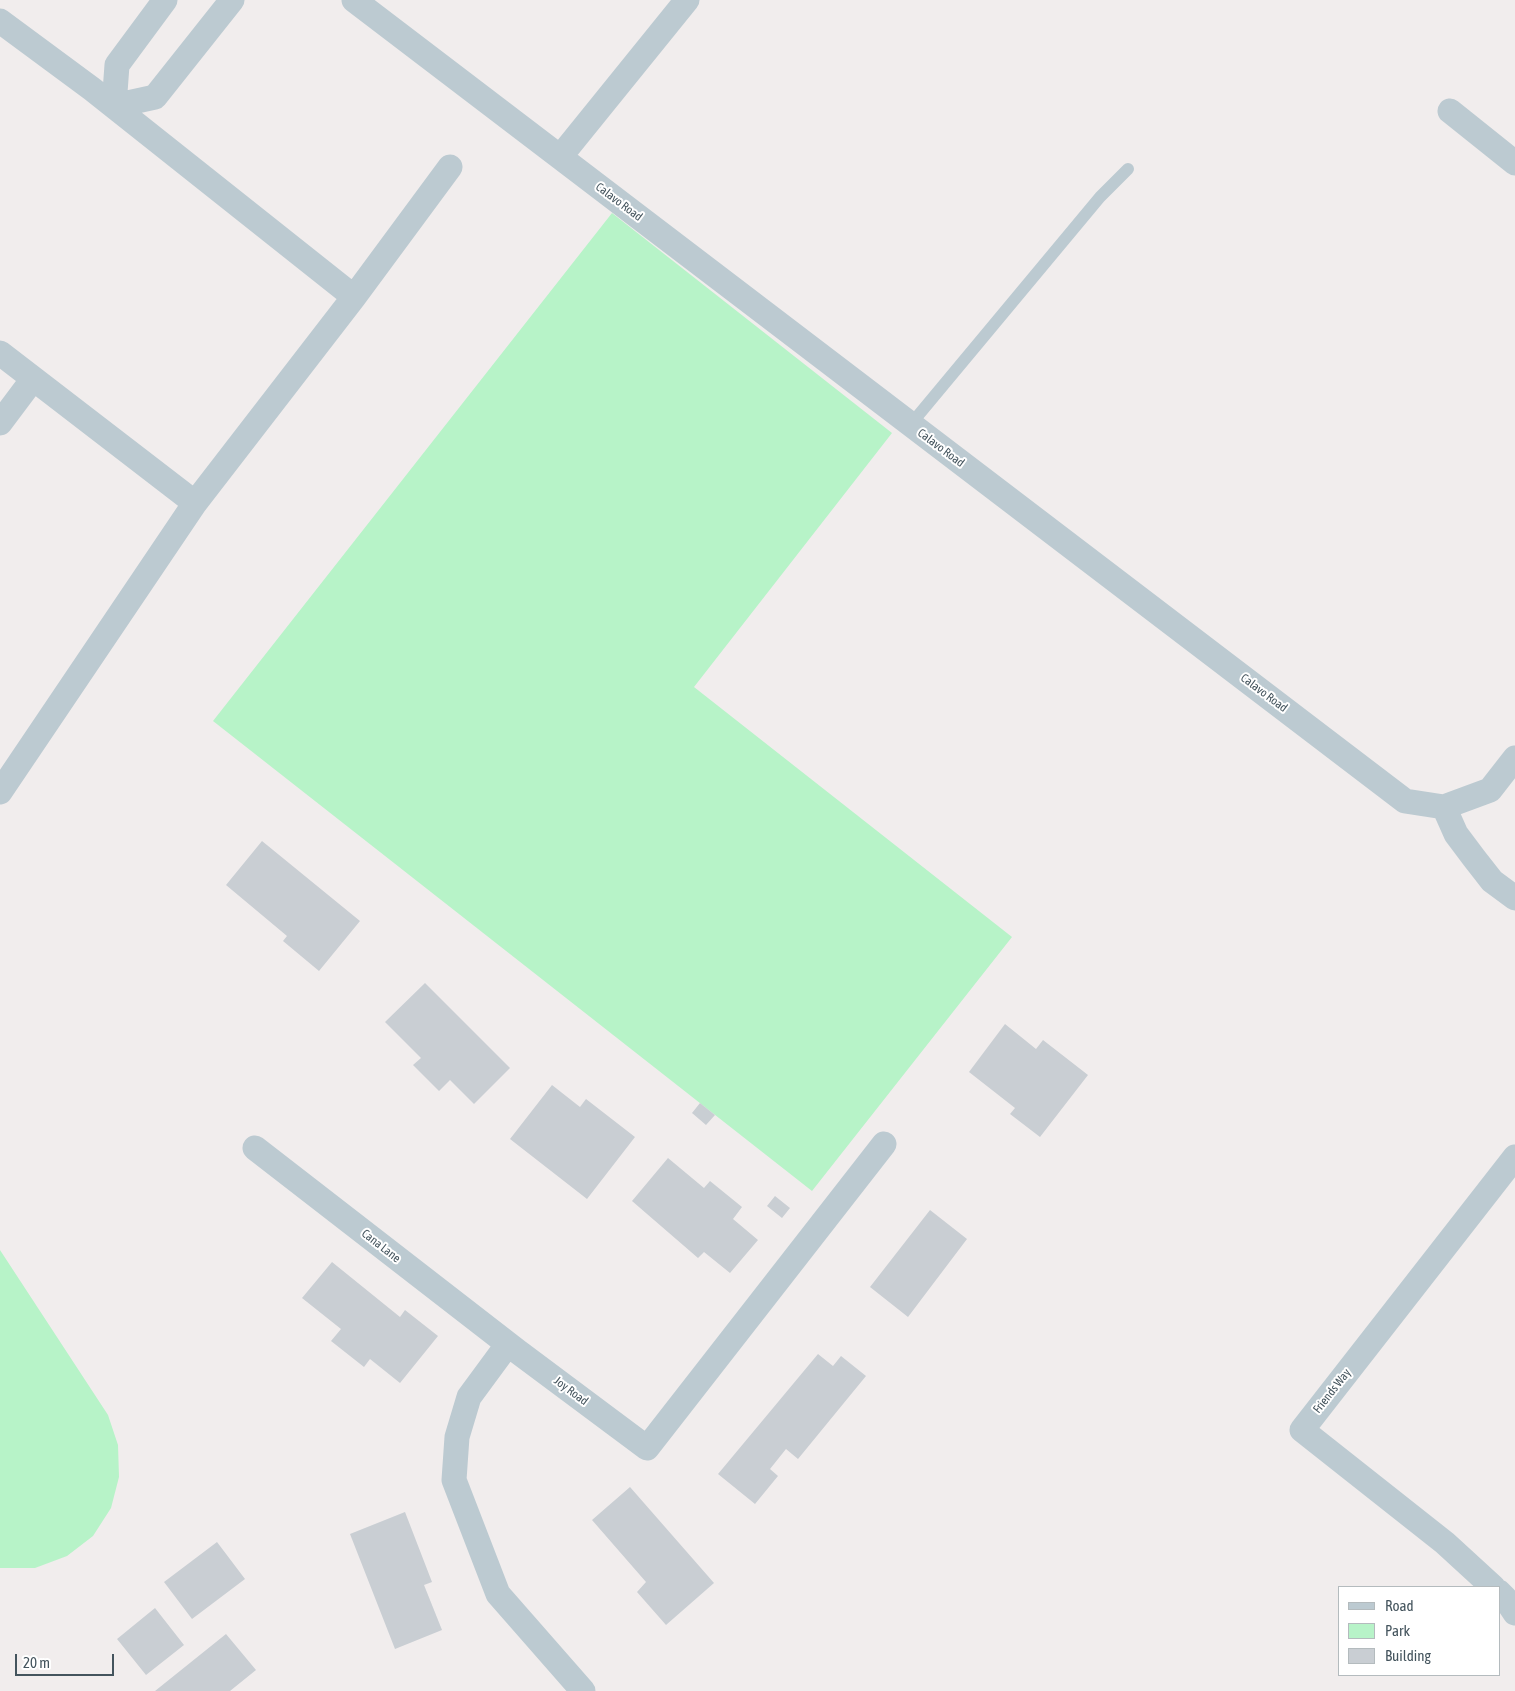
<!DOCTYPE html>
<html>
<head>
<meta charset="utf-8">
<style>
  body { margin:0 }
  #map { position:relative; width:1515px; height:1691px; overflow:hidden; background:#f1eded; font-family:"Asap Condensed",sans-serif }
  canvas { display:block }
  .legend { position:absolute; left:1338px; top:1586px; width:162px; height:90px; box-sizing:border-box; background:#fff; border:1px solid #b4bbbe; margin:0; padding:6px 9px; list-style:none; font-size:15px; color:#44545d }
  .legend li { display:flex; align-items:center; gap:10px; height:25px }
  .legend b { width:25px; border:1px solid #b4bbbe }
  .scale { position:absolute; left:15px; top:1654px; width:99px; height:22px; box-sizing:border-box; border:2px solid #44545d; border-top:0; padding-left:6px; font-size:15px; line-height:18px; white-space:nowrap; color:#44545d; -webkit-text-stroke:4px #fff; paint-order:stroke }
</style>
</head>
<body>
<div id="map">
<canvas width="1515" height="1691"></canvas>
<ul class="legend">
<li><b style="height:6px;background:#bccad1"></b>Road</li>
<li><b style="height:14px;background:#b7f3c8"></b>Park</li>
<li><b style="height:14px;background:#c9ced3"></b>Building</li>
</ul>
<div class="scale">20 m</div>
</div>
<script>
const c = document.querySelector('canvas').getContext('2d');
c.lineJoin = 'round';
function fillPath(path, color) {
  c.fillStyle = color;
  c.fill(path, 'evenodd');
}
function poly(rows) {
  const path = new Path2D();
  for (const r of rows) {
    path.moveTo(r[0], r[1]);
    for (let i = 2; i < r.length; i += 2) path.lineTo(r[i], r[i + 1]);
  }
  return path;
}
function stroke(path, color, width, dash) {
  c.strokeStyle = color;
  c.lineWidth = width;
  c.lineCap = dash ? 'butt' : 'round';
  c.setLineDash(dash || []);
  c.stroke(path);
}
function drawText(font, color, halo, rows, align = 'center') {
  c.font = font + ' "Asap Condensed",sans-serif';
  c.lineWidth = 4;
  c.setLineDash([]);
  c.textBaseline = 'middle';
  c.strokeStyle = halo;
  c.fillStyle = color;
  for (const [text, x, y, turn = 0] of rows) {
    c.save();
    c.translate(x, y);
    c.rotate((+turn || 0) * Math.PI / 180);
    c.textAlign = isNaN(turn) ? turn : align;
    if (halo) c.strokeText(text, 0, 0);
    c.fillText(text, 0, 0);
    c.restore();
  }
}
fillPath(poly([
  [612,213,892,433,694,687,1012,937,812,1191,213,721],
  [0,1250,108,1415,118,1445,119,1477,111,1508,93,1536,67,1556,35,1568,0,1568]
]), '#b7f3c8');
fillPath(poly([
  [262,841,360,921,319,971,283,941,287,936,226,885],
  [425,983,510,1068,474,1104,450,1080,439,1091,413,1065,421,1058,385,1022],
  [1005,1024,1036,1049,1043,1040,1088,1075,1040,1137,1010,1114,1015,1108,969,1072],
  [552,1085,580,1107,586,1099,635,1137,587,1199,510,1139],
  [700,1103,715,1115,706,1125,692,1113],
  [668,1158,704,1188,710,1181,742,1207,733,1219,758,1240,730,1273,704,1252,698,1258,632,1201],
  [775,1196,790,1208,782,1218,767,1206],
  [930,1210,967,1239,908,1317,870,1287],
  [332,1262,400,1317,405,1310,438,1336,400,1383,370,1359,364,1367,331,1341,341,1329,302,1298],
  [818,1354,833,1366,841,1356,866,1376,798,1459,786,1449,770,1469,778,1476,755,1504,718,1474],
  [630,1487,714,1583,666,1625,637,1592,646,1582,592,1520],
  [405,1512,432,1582,424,1585,442,1630,395,1649,350,1534],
  [217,1542,245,1579,192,1619,164,1582],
  [155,1608,184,1645,146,1675,117,1639],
  [226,1634,256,1670,230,1691,155,1691]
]), '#c9ced3');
stroke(poly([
  [911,424,1100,197,1128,169]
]), '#bccad1', 12);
stroke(poly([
  [165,0,117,65,114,106,155,97,232,0],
  [354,0,1405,801,1444,807],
  [0,21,92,89,354,297],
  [1450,111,1515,163],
  [560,157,687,0],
  [0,353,195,503,354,297,450,167],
  [0,423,33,379],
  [0,792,195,503],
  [1444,807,1456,834,1474,858,1492,881,1515,898],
  [1444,807,1490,790,1515,758],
  [255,1148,517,1351,647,1448,884,1144],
  [508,1344,469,1397,457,1437,454,1480,498,1594,583,1691],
  [1493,1587,1445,1543,1302,1430,1515,1157],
  [1499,1592,1505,1598,1515,1613]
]), '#bccad1', 25);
drawText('12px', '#44545d', '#fff', [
  ["Calavo Road",619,202,37],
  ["Calavo Road",941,448,37],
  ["Calavo Road",1264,693,37],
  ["Cana Lane",381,1246,38],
  ["Joy Road",571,1391,37],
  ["Friends Way",1332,1391,-52]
]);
</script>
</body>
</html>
